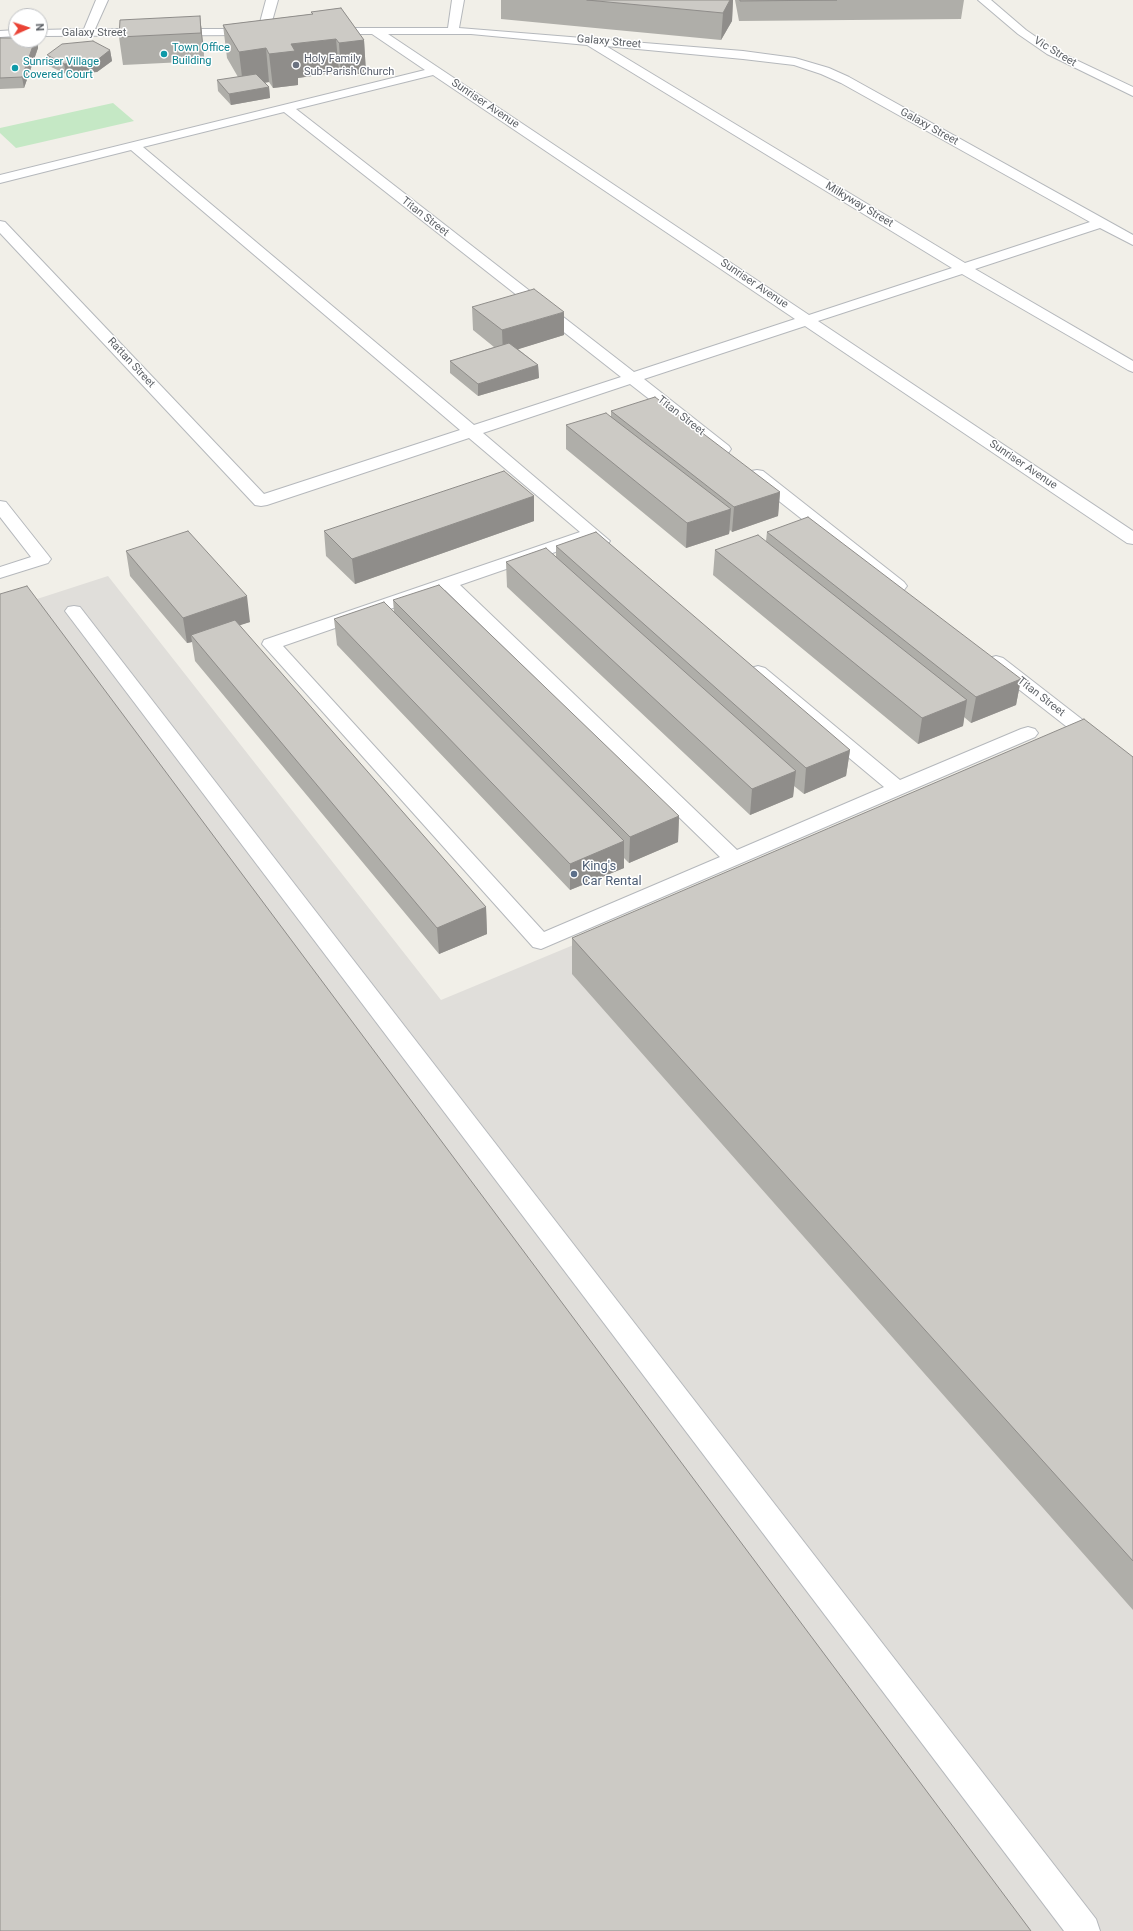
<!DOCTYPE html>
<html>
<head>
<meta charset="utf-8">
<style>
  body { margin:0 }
  #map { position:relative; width:1133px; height:1931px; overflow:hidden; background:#f1efe8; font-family:Roboto,sans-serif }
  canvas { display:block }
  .north { position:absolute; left:8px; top:8px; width:40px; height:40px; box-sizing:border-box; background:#fff; border:1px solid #bfc1c3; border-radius:50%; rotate:87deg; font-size:11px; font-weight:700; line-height:16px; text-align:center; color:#5f6368 }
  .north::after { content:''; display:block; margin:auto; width:14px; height:18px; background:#ea4335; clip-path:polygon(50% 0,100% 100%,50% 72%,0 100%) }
</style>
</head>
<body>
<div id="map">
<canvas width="1133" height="1931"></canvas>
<div class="north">N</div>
</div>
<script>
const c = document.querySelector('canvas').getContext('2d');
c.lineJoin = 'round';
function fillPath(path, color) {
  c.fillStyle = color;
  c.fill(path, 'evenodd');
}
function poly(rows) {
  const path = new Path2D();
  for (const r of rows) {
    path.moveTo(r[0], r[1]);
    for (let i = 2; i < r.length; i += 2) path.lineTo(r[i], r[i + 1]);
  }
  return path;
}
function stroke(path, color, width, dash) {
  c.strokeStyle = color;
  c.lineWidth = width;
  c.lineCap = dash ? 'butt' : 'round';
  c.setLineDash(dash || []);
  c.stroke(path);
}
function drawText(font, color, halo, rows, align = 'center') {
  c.font = font + ' Roboto,sans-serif';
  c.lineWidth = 3;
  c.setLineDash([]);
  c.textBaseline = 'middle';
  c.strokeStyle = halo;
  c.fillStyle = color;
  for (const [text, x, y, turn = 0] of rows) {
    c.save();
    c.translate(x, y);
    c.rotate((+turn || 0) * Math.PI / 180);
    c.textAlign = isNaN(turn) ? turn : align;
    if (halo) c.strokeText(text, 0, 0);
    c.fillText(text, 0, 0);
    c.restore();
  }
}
fillPath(poly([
  [108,576,441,1000,1072,738,1133,786,1133,1931,0,1931,0,611]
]), '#e0deda');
fillPath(poly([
  [113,103,134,121,16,148,0,133,0,128]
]), '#c5e8c5');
const service = poly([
  [74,606,80,607,1096,1919,1100,1931,1064,1931,68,615,65,611,68,607,74,606]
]);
const minor = poly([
  [96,0,108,0,95,29,253,29,258,30,266,0,278,0,269,32,263,35,258,33,253,35,40,36,40,30,84,29,96,0],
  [452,0,464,0,459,28,743,51,795,58,829,68,849,77,1133,235,1133,245,1100,228,975,269,1133,361,1133,372,1128,370,962,274,818,321,1133,531,1133,544,1127,543,805,326,644,379,729,446,731,449,729,452,723,454,717,452,630,384,483,433,610,541,607,545,601,546,595,545,590,540,460,585,737,850,884,787,751,676,749,672,751,668,758,666,765,668,900,780,1021,729,1028,727,1035,729,1038,733,1035,737,541,949,533,947,262,644,264,640,580,532,469,438,267,505,261,506,255,505,0,233,0,221,5,222,264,494,460,430,131,150,0,183,0,175,425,70,372,34,327,34,321,31,327,28,448,28,452,0],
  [388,34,471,34,587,45,952,268,809,315,388,34],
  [606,46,743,59,794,65,821,74,841,83,1090,222,965,263,606,46],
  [433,75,795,319,634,372,296,109,433,75],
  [284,112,621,377,474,425,143,147,284,112],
  [445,590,720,857,544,932,283,646,445,590],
  [978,0,991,0,1026,30,1055,50,1133,87,1133,96,1047,54,1018,34,978,0],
  [16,30,16,36,0,37,0,31,16,30],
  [757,470,763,471,904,582,907,586,904,590,898,591,892,590,751,479,749,475,751,471,757,470],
  [0,501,6,502,48,555,51,559,48,563,0,578,0,567,31,557,0,517,0,501],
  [996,656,1003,658,1133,759,1133,775,1126,773,989,666,987,662,989,658,996,656]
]);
stroke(service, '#b5b8bc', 2);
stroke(minor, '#b5b8bc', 2);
fillPath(service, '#fff');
fillPath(minor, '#fff');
fillPath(poly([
  [501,0,733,0,732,21,721,40,501,19],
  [735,0,964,0,961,19,739,21],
  [341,8,364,40,366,73,341,76,339,72,298,78,298,85,273,88,269,82,265,83,269,87,270,98,231,105,218,91,217,80,238,77,227,58,223,25,312,14,311,12],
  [200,16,203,43,204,61,123,65,119,37],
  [0,38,16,40,37,40,38,48,24,88,0,89],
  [110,50,112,61,97,72,66,74,49,66,47,55],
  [472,307,564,335,518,349,538,365,539,378,478,396,450,373,450,361,494,347,473,330],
  [611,411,780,492,778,516,732,532,730,530,729,534,686,548,566,449,566,425,611,416],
  [534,496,534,521,355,584,326,556,324,531],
  [767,532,1021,679,1016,705,971,723,964,717,963,726,918,744,713,575,715,550,766,541],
  [556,546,850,750,846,776,804,794,794,786,793,797,750,815,507,587,506,562,556,557],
  [126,551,250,622,239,625,486,907,487,934,439,954,195,661,192,642,187,643,130,576],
  [393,600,679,816,678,842,629,863,624,858,624,868,570,890,337,645,334,619,394,612],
  [1133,757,1133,1610,572,974,572,938]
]), '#afaea9');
fillPath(poly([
  [730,0,733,0,732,21,721,40,723,13],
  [200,16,203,43,204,61,201,33],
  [336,39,339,72,298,78,298,85,273,88,269,54,291,44],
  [35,40,37,40,38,48,24,88,22,77],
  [364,40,366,73,341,76,339,43],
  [266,48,269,82,243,85,239,52],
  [110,50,112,61,97,72,66,74,64,64],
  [269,87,270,98,231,105,229,94],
  [564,312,564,335,503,354,502,330],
  [538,365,539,378,478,396,478,384],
  [780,492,778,516,732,532,734,507],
  [534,496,534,521,355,584,352,559],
  [731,509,729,534,686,548,687,523],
  [247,596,250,622,195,640,191,635,192,642,187,643,183,618],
  [1021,679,1016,705,971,723,976,697],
  [967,700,963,726,918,744,922,718],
  [850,750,846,776,804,794,806,768],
  [796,771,793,797,750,815,752,789],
  [679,816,678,842,629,863,630,837],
  [624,841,624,868,570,890,570,864],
  [486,907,487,934,439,954,437,928]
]), '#8f8d8a');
const building = poly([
  [587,0,730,0,723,13,587,0],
  [740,0,837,0,740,1,740,0],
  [341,8,364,40,339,43,336,39,291,44,295,51,269,54,266,48,239,52,223,25,313,14,311,12,341,8],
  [200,16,201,33,119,37,120,20,200,16],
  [0,38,16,38,16,40,35,40,22,77,0,78,0,38],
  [93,41,110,50,96,61,64,64,47,55,62,44,93,41],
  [256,74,269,87,229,94,217,80,256,74],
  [534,289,564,312,502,330,472,307,534,289],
  [509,343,538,365,478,384,450,361,509,343],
  [655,397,780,492,734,507,611,411,655,397],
  [606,413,731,509,687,523,566,425,606,413],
  [504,471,534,496,352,559,324,531,504,471],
  [808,517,1021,679,976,697,767,532,808,517],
  [188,531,247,596,183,618,126,551,188,531],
  [596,532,850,750,806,768,556,546,596,532],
  [758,535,967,700,922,718,715,550,758,535],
  [546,548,796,771,752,789,506,562,546,548],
  [439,585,679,816,630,837,393,600,439,585],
  [27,586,1031,1931,0,1931,0,594,27,586],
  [384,602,624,841,570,864,334,619,384,602],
  [235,620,486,907,437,928,191,635,235,620],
  [1084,719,1133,757,1133,1561,572,938,1084,719]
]);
fillPath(building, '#cccac5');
stroke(building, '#8f8d8a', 1);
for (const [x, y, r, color] of [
  [164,54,4,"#0f9aa8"],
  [296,65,4,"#6b7280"],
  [15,68,4,"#0f9aa8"],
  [574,874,4,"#5c6f8a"]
]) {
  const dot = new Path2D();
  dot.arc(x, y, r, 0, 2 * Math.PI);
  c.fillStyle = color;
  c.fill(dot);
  stroke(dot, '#fff', 1.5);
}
drawText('11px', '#5f6368', '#fff', [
  ["Galaxy Street",94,33],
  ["Galaxy Street",609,42,5],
  ["Vic Street",1055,52,31],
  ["Sunriser Avenue",485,104,34],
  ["Galaxy Street",929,127,29],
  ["Milkyway Street",859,205,31],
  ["Titan Street",425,217,38],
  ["Sunriser Avenue",754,284,34],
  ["Rattan Street",131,363,47],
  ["Titan Street",681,416,38],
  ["Sunriser Avenue",1023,465,34],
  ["Titan Street",1041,697,38]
]);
drawText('11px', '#0d838f', '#fff', [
  ["Town Office",172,48],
  ["Building",172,61],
  ["Sunriser Village",23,62],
  ["Covered Court",23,75]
], 'left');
drawText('11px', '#5b616d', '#fff', [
  ["Holy Family",304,59],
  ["Sub-Parish Church",304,72]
], 'left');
drawText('13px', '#4e5e75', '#fff', [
  ["King's",582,867],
  ["Car Rental",582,882]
], 'left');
</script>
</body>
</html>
